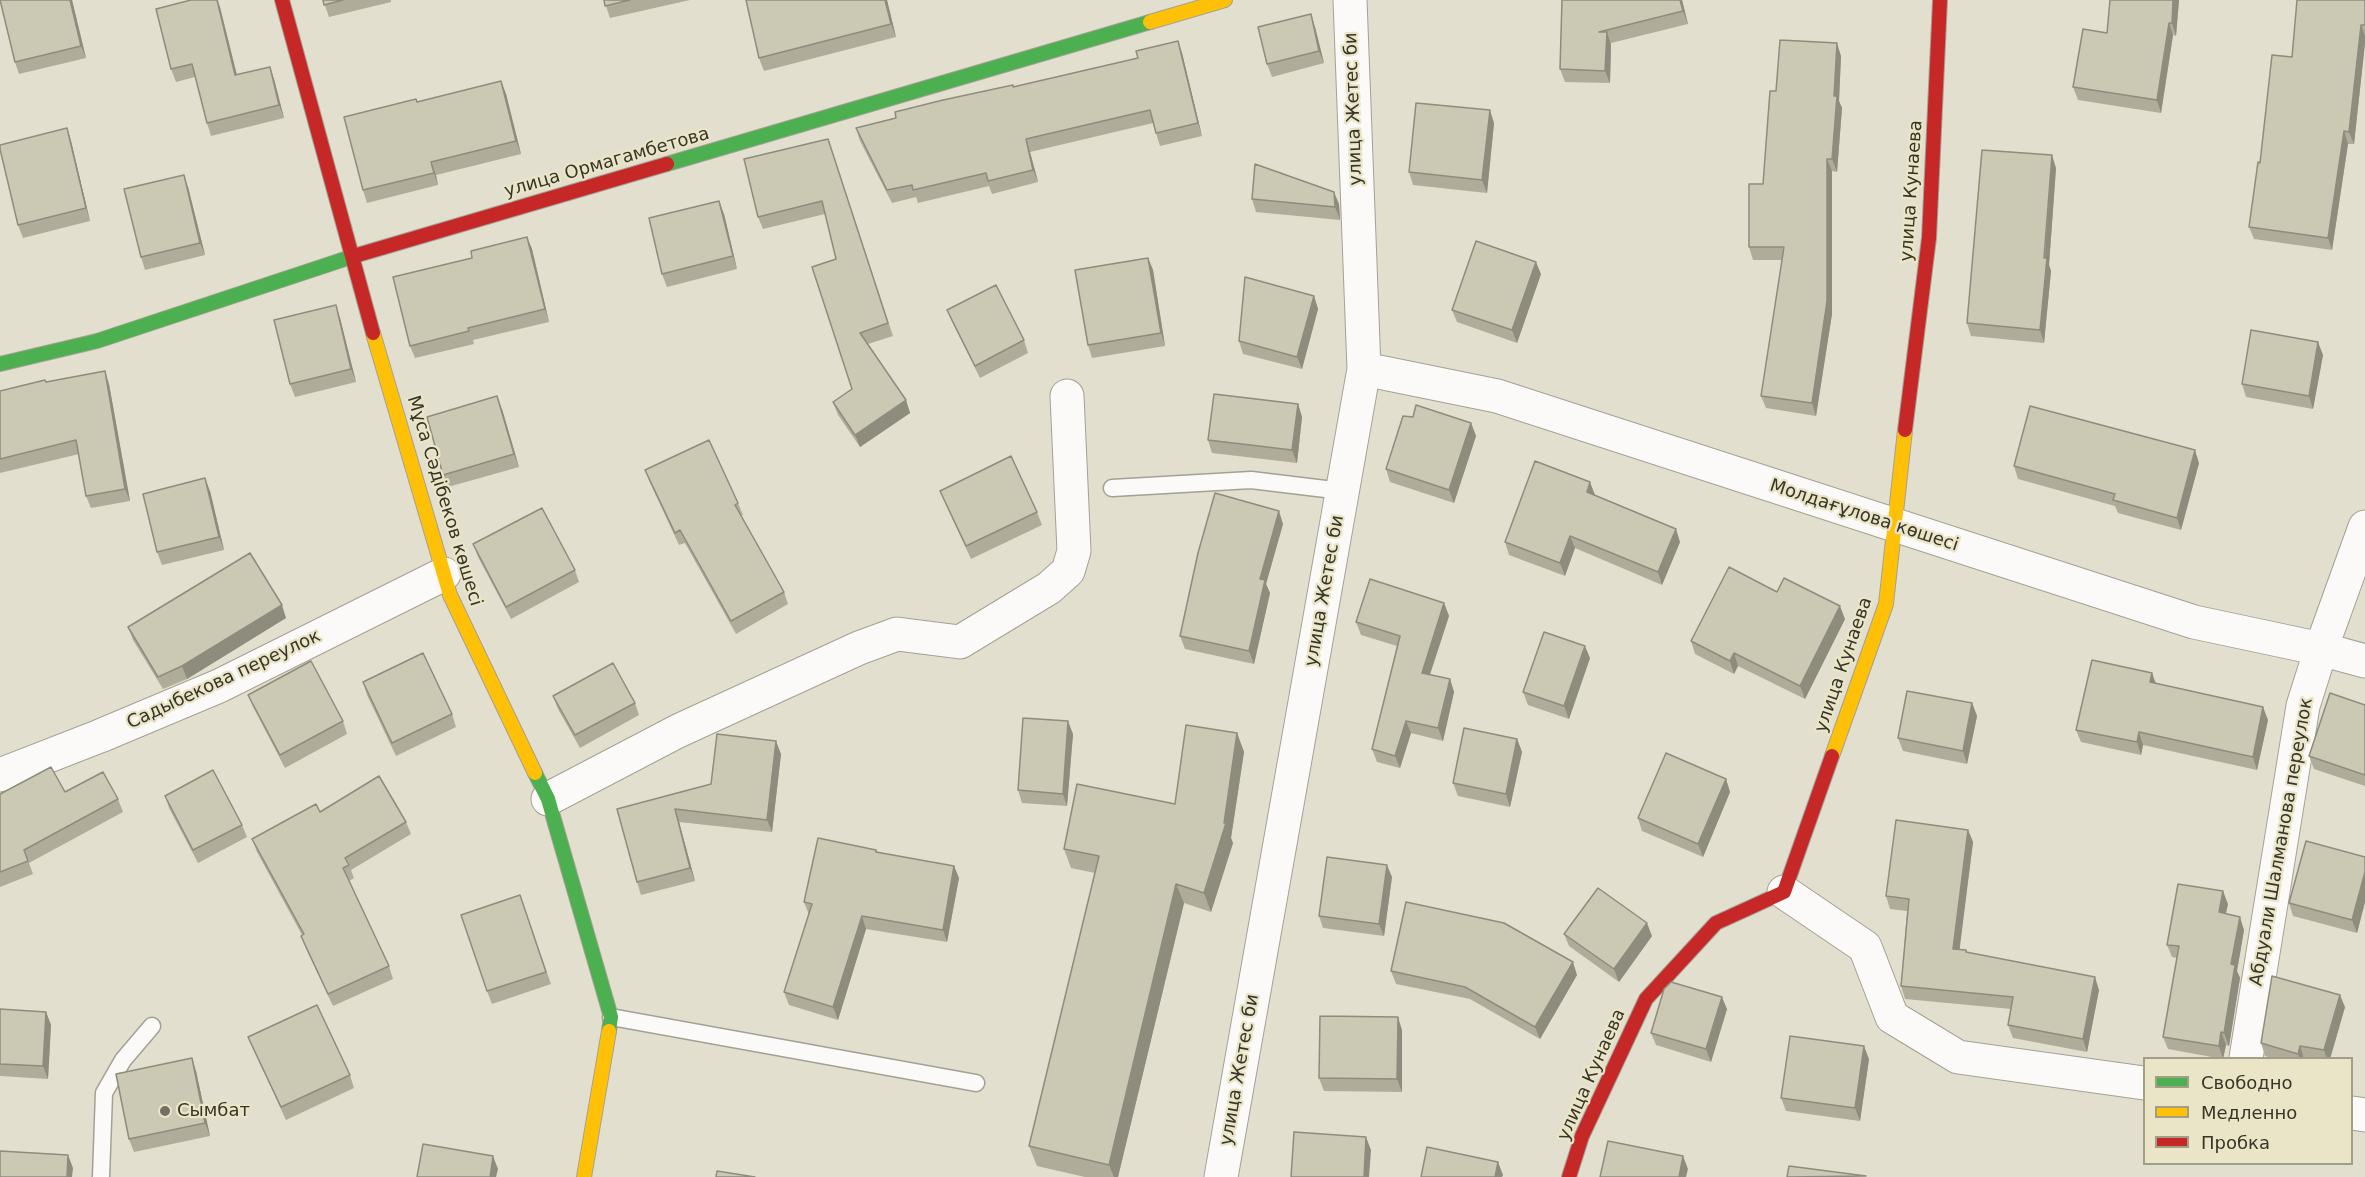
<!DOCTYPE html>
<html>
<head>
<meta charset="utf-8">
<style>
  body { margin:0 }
  #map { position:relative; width:2365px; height:1177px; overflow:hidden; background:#e2dfce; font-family:"DejaVu Sans",sans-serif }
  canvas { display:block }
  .legend { position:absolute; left:2143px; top:1057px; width:210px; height:108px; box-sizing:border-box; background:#eae5c6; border:2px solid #a29f87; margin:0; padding:8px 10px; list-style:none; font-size:18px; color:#373529 }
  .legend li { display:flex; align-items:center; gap:12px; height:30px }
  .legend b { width:30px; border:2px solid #a29f87 }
</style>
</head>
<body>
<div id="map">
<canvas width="2365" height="1177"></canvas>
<ul class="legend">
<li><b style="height:8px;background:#4caf50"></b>Свободно</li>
<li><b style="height:8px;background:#ffc107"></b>Медленно</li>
<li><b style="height:8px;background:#c62828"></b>Пробка</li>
</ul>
</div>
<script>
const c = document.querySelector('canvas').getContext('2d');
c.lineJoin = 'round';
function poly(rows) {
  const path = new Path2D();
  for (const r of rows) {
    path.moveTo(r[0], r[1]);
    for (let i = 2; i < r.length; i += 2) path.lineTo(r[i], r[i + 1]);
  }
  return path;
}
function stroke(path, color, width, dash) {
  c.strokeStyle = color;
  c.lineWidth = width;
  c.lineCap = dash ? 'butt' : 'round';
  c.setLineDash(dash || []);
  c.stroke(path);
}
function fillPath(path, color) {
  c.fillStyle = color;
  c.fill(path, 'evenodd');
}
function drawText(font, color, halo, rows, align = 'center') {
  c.font = font + ' "DejaVu Sans",sans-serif';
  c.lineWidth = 4.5;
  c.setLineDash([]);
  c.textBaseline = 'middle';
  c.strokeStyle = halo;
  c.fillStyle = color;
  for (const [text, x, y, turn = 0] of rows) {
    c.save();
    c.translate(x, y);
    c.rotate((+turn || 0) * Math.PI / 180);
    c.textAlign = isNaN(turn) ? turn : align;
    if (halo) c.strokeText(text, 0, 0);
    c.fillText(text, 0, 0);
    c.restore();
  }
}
const lane = poly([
  [1112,488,1251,480,1342,491],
  [611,1017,976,1083],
  [101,1177,104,1093,123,1060,152,1026]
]);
const street = poly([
  [1364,369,1497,396,2194,622,2321,649,2365,661],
  [0,775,100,736,219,686,444,574],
  [548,799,678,731,859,648,897,634,960,642,1049,588,1068,571,1074,551,1067,396],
  [1784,892,1865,947,1892,1017,1958,1057,2144,1083],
  [2246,1058,2303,706,2321,649,2365,527],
  [2352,1113,2365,1115],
  [1221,1177,1364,369,1350,0]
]);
const fast = poly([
  [667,164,1150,22],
  [0,364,97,341,354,256],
  [535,773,548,799,611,1017,609,1031]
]);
const slow = poly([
  [1150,22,1225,0],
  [373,333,450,595,535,773],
  [1832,756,1886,604,1905,430],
  [584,1177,609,1031]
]);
const jam = poly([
  [282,0,373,333],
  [354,256,667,164],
  [1905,430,1929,238,1940,0],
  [1569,1177,1582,1136,1646,999,1716,923,1784,892,1832,756]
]);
stroke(lane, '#a4a194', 19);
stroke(street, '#a4a194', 35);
stroke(fast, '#a4a194', 16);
stroke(slow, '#a4a194', 16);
stroke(jam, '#a4a194', 16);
stroke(lane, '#fbfaf8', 16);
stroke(street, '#fbfaf8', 33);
stroke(fast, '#4caf50', 14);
stroke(slow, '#ffc107', 14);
stroke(jam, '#c62828', 14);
fillPath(poly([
  [0,0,72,0,86,58,19,74,15,62],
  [191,0,218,0,237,75,274,79,284,118,211,136,207,123,195,77,176,82,171,69],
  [323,0,391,0,391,2,329,17],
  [604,0,690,0,610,18],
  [746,0,887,0,896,37,764,71,759,58],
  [1562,0,1682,0,1688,24,1611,43,1611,45,1610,83,1565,82,1560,69],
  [2179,0,2176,36,2173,35,2161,113,2078,100,2073,87,2107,33],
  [2365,0,2365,43,2354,144,2348,144,2332,250,2254,239,2249,227,2292,57],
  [1315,27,1324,63,1272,77,1267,64],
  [1182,53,1202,136,1160,146,1153,123,1030,152,1038,182,992,194,989,186,918,203,916,197,892,203,860,141,856,128,1013,87],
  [1841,56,1839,101,1842,108,1837,172,1832,171,1832,314,1816,416,1766,408,1761,396,1782,260,1753,260,1749,247,1763,184,1776,91],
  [501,81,506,94,521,154,436,175,438,185,367,203,363,190,417,102],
  [1494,123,1487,193,1413,185,1409,172],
  [67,128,71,141,90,221,23,238,18,225],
  [832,151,893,336,868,344,906,400,910,413,860,447,838,415,833,402,852,389,836,259,825,214,763,229,758,217],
  [2056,168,2049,265,2051,271,2044,343,1971,336,1967,323],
  [188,187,205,255,145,270,141,257],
  [1252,199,1339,204,1340,220,1256,212],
  [724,214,737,269,667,287,662,274],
  [527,237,532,249,549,322,473,340,474,344,415,358,410,346],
  [1148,258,1153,270,1165,346,1092,358,1088,345],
  [1541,274,1517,343,1457,322,1452,310],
  [1314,296,1318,309,1302,369,1243,354,1239,341],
  [947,310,1024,340,1028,353,980,378,952,322],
  [340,318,356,382,295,397,290,384],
  [2323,355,2313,409,2246,397,2242,384],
  [46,382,109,384,130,501,91,508,86,496,79,454,0,473,0,391],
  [1298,404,1302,417,1297,463,1212,453,1208,440],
  [502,409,519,467,448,487,443,475],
  [1471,423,1476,436,1454,503,1390,482,1386,469],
  [2199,463,2181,530,2118,513,2115,506,2018,479,2014,466],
  [645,470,738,503,743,515,741,516,784,592,788,604,736,634,685,543,679,545,650,483],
  [210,491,224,550,162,565,157,552],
  [940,491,1037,512,1042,525,971,559,945,503],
  [1595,495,1595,496,1680,542,1662,585,1575,548,1565,576,1509,555,1505,542],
  [1283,524,1266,584,1270,593,1254,664,1185,649,1180,636],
  [473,544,575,570,579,582,511,619,478,557],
  [1777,592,1845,619,1805,699,1738,666,1734,674,1695,654,1691,641],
  [1444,603,1449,616,1430,675,1450,679,1454,692,1443,741,1411,733,1400,768,1377,762,1372,749,1397,646,1361,635,1356,622],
  [286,618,187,679,163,689,133,640,128,627],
  [1590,658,1569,719,1528,705,1523,692],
  [2152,673,2156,683,2268,720,2257,770,2143,745,2141,755,2081,742,2076,730],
  [363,682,452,714,456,727,396,756,367,695],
  [248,695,343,721,347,734,285,768,253,707],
  [553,696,635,703,639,715,580,748,558,709],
  [1972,703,1977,716,1967,764,1903,751,1898,738],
  [2365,705,2365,786,2314,769,2309,756],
  [1237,733,1244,752,1231,838,1233,843,1211,912,1184,903,1118,1177,1085,1177,1037,1166,1029,1146,1095,873,1071,868,1064,849,1175,804],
  [1073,734,1067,806,1022,803,1018,790],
  [1517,739,1522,752,1510,807,1458,796,1453,783],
  [781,754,772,832,679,822,695,881,641,895,637,882,617,809,711,784],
  [1726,779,1730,792,1703,857,1642,831,1638,818],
  [65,792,118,799,123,812,29,863,33,874,0,887,0,794],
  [165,796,242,825,247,837,198,863,169,808],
  [320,812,406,822,411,834,351,870,354,878,349,881,389,966,393,979,333,1006,306,949,301,936,302,935,257,852,252,839],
  [1968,830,1973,842,1959,950,1966,950,1967,952,2099,990,2087,1052,2013,1038,2008,1025,2011,1009,1905,999,1901,986,1907,911,1890,909,1886,896],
  [876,850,877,852,954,866,959,878,947,942,866,929,838,1020,789,1005,784,992,809,915,804,902],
  [2365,857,2365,902,2357,933,2293,916,2289,903],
  [1392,877,1384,936,1323,928,1319,916],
  [520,895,551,984,492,1004,487,991],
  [2228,904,2226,914,2244,930,2237,971,2240,978,2229,1046,2226,1045,2223,1059,2168,1049,2163,1037,2177,958,2172,957,2167,945],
  [1564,934,1652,936,1619,982,1569,946],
  [1391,971,1577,975,1540,1039,1470,999,1396,984],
  [2345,1007,2330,1059,2274,1059,2265,1056,2261,1043],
  [0,1009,46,1012,51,1025,48,1079,0,1076],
  [1727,1009,1711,1062,1656,1045,1651,1033],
  [1402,1030,1402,1092,1324,1091,1319,1078],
  [248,1037,350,1075,354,1088,286,1120,253,1049],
  [1869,1059,1860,1121,1786,1111,1781,1098],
  [196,1071,210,1136,134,1152,129,1139]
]), '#afac9a');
fillPath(poly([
  [70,0,72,0,86,58,81,46],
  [217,0,220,7,240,88,235,75],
  [885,0,887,0,896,37,891,24],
  [1680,0,1682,0,1688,24,1683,11],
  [2173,0,2179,0,2176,36,2172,23],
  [1311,14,1315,27,1324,63,1319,51],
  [2169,23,2173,35,2161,113,2157,100],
  [2361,25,2365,36,2365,43,2354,144,2349,132],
  [1607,32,1611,45,1610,83,1605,71],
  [1178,41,1182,53,1202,136,1198,123],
  [1837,43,1841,56,1839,101,1842,108,1837,172,1832,159,1834,96],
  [270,67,274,79,284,118,279,105],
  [501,81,506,94,521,154,516,141],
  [1490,110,1494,123,1487,193,1482,180],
  [67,128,71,141,90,221,86,208],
  [2344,131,2348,144,2332,250,2328,238],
  [1026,139,1030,152,1038,182,1033,170],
  [2052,155,2056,168,2049,265,2051,271,2044,343,2040,330],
  [1827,159,1832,171,1832,314,1816,416,1812,403],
  [431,162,436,175,438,185,434,173],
  [184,175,188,187,205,255,200,243],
  [1334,192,1339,204,1340,220,1335,207],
  [719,201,724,214,737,269,733,256],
  [527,237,532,249,549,322,545,309],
  [1148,258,1153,270,1165,346,1161,333],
  [1536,262,1541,274,1517,343,1512,330],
  [1314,296,1318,309,1302,369,1297,357],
  [336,305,340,318,356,382,351,369],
  [2318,342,2323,355,2313,409,2309,396],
  [105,371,109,384,130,501,125,489],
  [497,396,502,409,519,467,514,454],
  [906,400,910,413,860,447,855,435],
  [1298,404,1302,417,1297,463,1292,450],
  [1471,423,1476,436,1454,503,1449,490],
  [2195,450,2199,463,2181,530,2177,518],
  [205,478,210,491,224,550,219,537],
  [1590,482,1595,495,1591,505,1587,492],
  [1279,511,1283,524,1266,584,1270,593,1254,664,1249,651,1260,579],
  [1676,529,1680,542,1662,585,1658,572],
  [1570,536,1575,548,1565,576,1560,563],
  [1444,603,1449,616,1426,686,1422,673],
  [282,605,286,618,187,679,182,666],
  [1840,606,1845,619,1805,699,1800,686],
  [1585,646,1590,658,1569,719,1564,706],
  [1734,653,1738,666,1734,674,1730,661],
  [2152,673,2156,685,2150,682],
  [1450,679,1454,692,1443,741,1438,728],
  [1972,703,1977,716,1967,764,1963,751],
  [2263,707,2268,720,2257,770,2253,757],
  [1068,721,1073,734,1067,806,1063,794],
  [1406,721,1411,733,1400,768,1395,756],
  [2139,732,2143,745,2141,755,2137,742],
  [1237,733,1244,752,1231,838,1233,843,1211,912,1204,893,1224,823],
  [1517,739,1522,752,1510,807,1506,794],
  [776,741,781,754,772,832,767,820],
  [1726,779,1730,792,1703,857,1698,844],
  [675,809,679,822,695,881,690,868],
  [1968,830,1973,842,1958,962,1953,949],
  [1387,865,1392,877,1384,936,1379,924],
  [954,866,959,878,947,942,943,930],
  [2365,872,2365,902,2357,933,2352,920],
  [1176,884,1184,903,1118,1177,1114,1177,1109,1165],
  [2223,891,2228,904,2223,924,2219,912],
  [862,916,866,929,838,1020,833,1007],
  [2240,917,2244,930,2237,971,2240,978,2229,1046,2224,1033,2231,964],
  [1647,923,1652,936,1619,982,1614,969],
  [1573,962,1577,975,1540,1039,1535,1027],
  [2095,977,2099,990,2087,1052,2083,1039],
  [2340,995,2345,1007,2330,1059,2327,1059,2324,1050],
  [1722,997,1727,1009,1711,1062,1706,1049],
  [46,1012,51,1025,48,1079,43,1066],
  [1398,1017,1402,1030,1402,1092,1397,1079],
  [2221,1032,2226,1045,2223,1059,2219,1046],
  [1864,1046,1869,1059,1860,1121,1855,1108],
  [2300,1046,2304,1059,2300,1059,2298,1054],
  [192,1058,196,1071,210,1136,205,1123],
  [1366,1137,1371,1150,1369,1177,1364,1177],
  [68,1155,73,1168,72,1177,67,1177],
  [493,1156,498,1169,496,1177,490,1177],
  [1683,1156,1688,1169,1686,1177,1679,1177],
  [1498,1162,1503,1175,1502,1177,1495,1177]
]), '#8e8c7d');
const building = poly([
  [0,0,70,0,81,46,15,62,0,0],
  [191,0,217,0,235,75,270,67,279,105,207,123,192,64,171,69,156,9,191,0],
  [323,0,343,0,324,5,323,0],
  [604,0,630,0,605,6,604,0],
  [746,0,885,0,891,24,759,58,746,0],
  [1562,0,1680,0,1683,11,1599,32,1607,32,1605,71,1560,69,1562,0],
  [2110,0,2173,0,2172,23,2169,23,2157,100,2073,87,2083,29,2107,33,2110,0],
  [2297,0,2365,0,2365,25,2361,25,2349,132,2344,131,2328,238,2249,227,2258,162,2260,163,2272,55,2292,57,2297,0],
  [1311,14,1319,51,1267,64,1258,27,1311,14],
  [1780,40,1837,43,1834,96,1837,96,1832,159,1827,159,1827,301,1812,403,1761,396,1784,247,1749,247,1749,184,1763,184,1770,91,1776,91,1780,40],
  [1178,41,1198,123,1156,133,1150,110,1026,139,1033,170,988,181,986,173,913,190,912,185,887,190,856,128,896,118,895,112,943,100,1013,85,1013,87,1138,58,1136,51,1178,41],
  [501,81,516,141,431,162,434,173,363,190,344,117,416,99,417,102,501,81],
  [1416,103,1490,110,1482,180,1409,172,1416,103],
  [67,128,86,208,18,225,0,149,0,145,67,128],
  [828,139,888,323,860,333,906,400,855,435,833,402,852,389,812,267,836,259,822,201,758,217,744,159,828,139],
  [1982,150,2052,155,2044,258,2047,258,2040,330,1967,323,1982,150],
  [1255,164,1334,192,1335,207,1252,199,1255,164],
  [184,175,200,243,141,257,124,189,184,175],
  [719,201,733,256,662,274,649,218,719,201],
  [527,237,545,309,468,328,469,331,410,346,393,277,472,258,471,251,527,237],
  [1476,241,1536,262,1512,330,1452,310,1476,241],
  [1148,258,1161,333,1088,345,1075,270,1148,258],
  [1245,277,1314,296,1297,357,1239,341,1245,277],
  [996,285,1024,340,975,366,947,310,996,285],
  [336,305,351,369,290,384,274,320,336,305],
  [2251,330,2318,342,2309,396,2242,384,2251,330],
  [105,371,125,489,86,496,76,440,0,459,0,391,45,380,46,382,105,371],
  [1214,394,1298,404,1292,450,1208,440,1214,394],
  [497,396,514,454,443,475,427,417,497,396],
  [1416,405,1471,423,1449,490,1386,469,1403,416,1413,417,1416,405],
  [2030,406,2195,450,2177,518,2113,500,2115,494,2014,466,2030,406],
  [709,440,738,503,735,505,784,592,731,621,680,530,675,533,645,470,709,440],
  [1011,456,1037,512,966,546,940,491,1011,456],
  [1535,461,1590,482,1587,492,1676,529,1658,572,1570,536,1560,563,1505,542,1535,461],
  [205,478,219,537,157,552,143,494,205,478],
  [1215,493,1279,511,1260,579,1265,580,1249,651,1180,636,1198,553,1215,493],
  [542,508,575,570,506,607,473,544,542,508],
  [250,553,282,605,182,666,158,677,128,627,250,553],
  [1729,567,1777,592,1784,578,1840,606,1800,686,1734,653,1730,661,1691,641,1729,567],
  [1370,579,1444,603,1422,673,1450,679,1438,728,1406,721,1395,756,1372,749,1400,636,1356,622,1370,579],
  [1544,632,1585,646,1564,706,1523,692,1544,632],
  [423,653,452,714,392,743,363,682,423,653],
  [2092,660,2152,673,2150,682,2263,707,2253,757,2139,732,2137,742,2076,730,2092,660],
  [311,661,343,721,280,755,248,695,311,661],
  [613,663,635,703,575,735,553,696,613,663],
  [1907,691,1972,703,1963,751,1898,738,1907,691],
  [2330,693,2365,705,2365,775,2309,756,2330,693],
  [1023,718,1068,721,1063,794,1018,790,1023,718],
  [1186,725,1237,733,1224,823,1226,823,1204,893,1176,884,1109,1165,1029,1146,1099,856,1064,849,1077,784,1175,804,1186,725],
  [1464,728,1517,739,1506,794,1453,783,1464,728],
  [717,734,776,741,767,820,675,809,690,868,637,882,617,809,711,784,717,734],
  [1666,753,1726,779,1698,844,1638,818,1666,753],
  [51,767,65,792,103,772,118,799,24,850,28,861,0,872,0,794,51,767],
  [213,770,242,825,193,850,165,796,213,770],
  [379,776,406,822,345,858,349,865,343,868,389,966,328,994,301,936,304,934,252,839,316,804,320,812,379,776],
  [1896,820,1968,830,1953,949,1966,950,1966,952,2095,977,2083,1039,2008,1025,2013,997,1901,986,1909,899,1886,896,1896,820],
  [818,838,876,850,876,852,954,866,943,930,862,916,833,1007,784,992,812,904,804,902,818,838],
  [2306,841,2365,857,2365,872,2352,920,2289,903,2306,841],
  [1327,857,1387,865,1379,924,1319,916,1327,857],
  [2178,884,2223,891,2219,912,2240,917,2231,964,2235,965,2224,1033,2221,1032,2219,1046,2163,1037,2179,946,2167,945,2178,884],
  [1598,888,1647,923,1614,969,1564,934,1598,888],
  [520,895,546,972,487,991,461,915,520,895],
  [1406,902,1504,923,1573,962,1535,1027,1465,987,1391,971,1406,902],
  [2272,976,2340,995,2324,1050,2300,1046,2298,1054,2261,1043,2272,976],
  [1671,982,1722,997,1706,1049,1651,1033,1664,989,1671,982],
  [317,1005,350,1075,281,1107,248,1037,317,1005],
  [0,1009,46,1012,43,1066,0,1064,0,1009],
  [1320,1016,1398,1017,1397,1079,1319,1078,1320,1016],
  [1790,1036,1864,1046,1855,1108,1781,1098,1790,1036],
  [192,1058,205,1123,129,1139,116,1074,192,1058],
  [1294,1132,1366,1137,1364,1177,1291,1177,1294,1132],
  [1608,1141,1683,1156,1679,1177,1600,1177,1608,1141],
  [423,1144,493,1156,490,1177,417,1177,423,1144],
  [1427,1147,1498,1162,1495,1177,1421,1177,1427,1147],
  [0,1151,68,1155,67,1177,0,1177,0,1151],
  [1789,1166,1866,1176,1787,1177,1789,1166],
  [717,1171,755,1177,716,1177,717,1171]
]);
fillPath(building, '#cbc8b3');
stroke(building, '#8e8c7d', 1.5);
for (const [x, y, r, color] of [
  [165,1111,6,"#737063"]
]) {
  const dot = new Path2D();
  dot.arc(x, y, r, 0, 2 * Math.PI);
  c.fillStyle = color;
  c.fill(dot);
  stroke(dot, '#eae5c6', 2);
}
drawText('18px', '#373529', '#eae5c6', [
  ["улица Жетес би",1354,109,-92],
  ["улица Ормагамбетова",607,163,-16],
  ["улица Кунаева",1912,191,-86],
  ["Мұса Сәдібеков көшесі",444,501,73],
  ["Молдағұлова көшесі",1864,516,18],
  ["улица Жетес би",1325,591,-80],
  ["улица Кунаева",1844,665,-71],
  ["Садыбекова переулок",224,680,-25],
  ["Абдуали Шалманова переулок",2282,842,-80],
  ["улица Жетес би",1240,1070,-80],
  ["улица Кунаева",1592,1075,-66]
]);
drawText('18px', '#373529', '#eae5c6', [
  ["Сымбат",177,1111]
], 'left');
</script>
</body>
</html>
